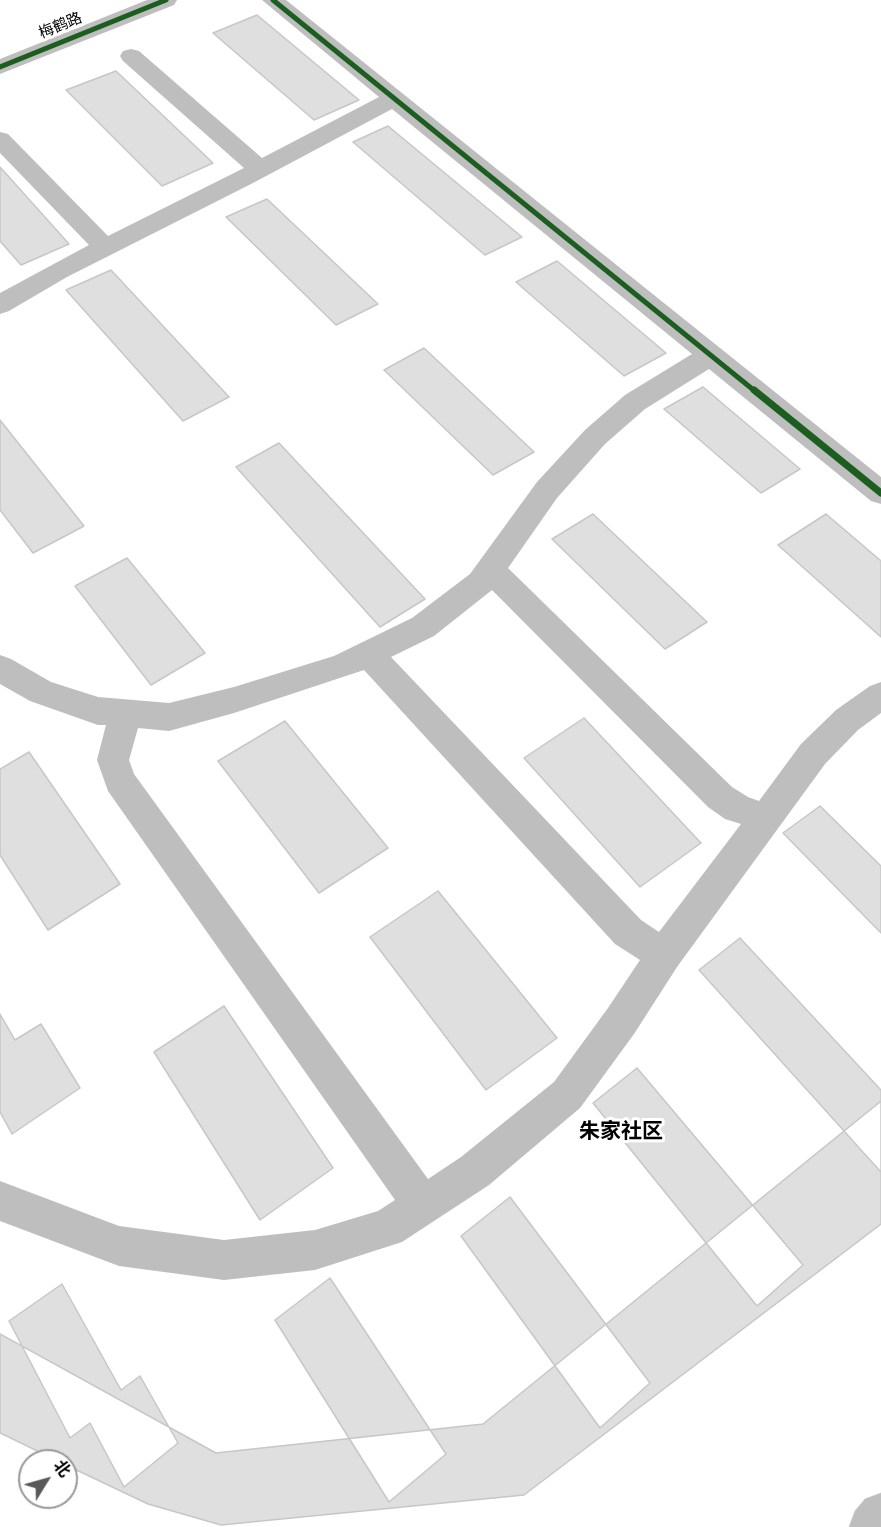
<!DOCTYPE html>
<html>
<head>
<meta charset="utf-8">
<style>
  body { margin:0 }
  #map { position:relative; width:881px; height:1527px; overflow:hidden; background:#fff; font-family:Overpass,"Noto Sans SC",sans-serif }
  canvas { display:block }
  .north { position:absolute; left:18px; top:1449px; width:60px; height:60px; box-sizing:border-box; background:#fff; border:2px solid #999; border-radius:50%; rotate:53deg; font-size:16px; font-weight:700; line-height:24px; text-align:center; color:#000 }
  .north::after { content:''; display:block; margin:auto; width:21px; height:27px; background:#595959; clip-path:polygon(50% 0,100% 100%,50% 72%,0 100%) }
</style>
</head>
<body>
<div id="map">
<canvas width="881" height="1527"></canvas>
<div class="north">北</div>
</div>
<script>
const c = document.querySelector('canvas').getContext('2d');
c.lineJoin = 'round';
function fillPath(path, color) {
  c.fillStyle = color;
  c.fill(path, 'evenodd');
}
function poly(rows) {
  const path = new Path2D();
  for (const r of rows) {
    path.moveTo(r[0], r[1]);
    for (let i = 2; i < r.length; i += 2) path.lineTo(r[i], r[i + 1]);
  }
  return path;
}
function stroke(path, color, width, dash) {
  c.strokeStyle = color;
  c.lineWidth = width;
  c.lineCap = dash ? 'butt' : 'round';
  c.setLineDash(dash || []);
  c.stroke(path);
}
function drawText(font, color, halo, rows, align = 'center') {
  c.font = font + ' Overpass,"Noto Sans SC",sans-serif';
  c.lineWidth = 6;
  c.setLineDash([]);
  c.textBaseline = 'middle';
  c.strokeStyle = halo;
  c.fillStyle = color;
  for (const [text, x, y, turn = 0] of rows) {
    c.save();
    c.translate(x, y);
    c.rotate((+turn || 0) * Math.PI / 180);
    c.textAlign = isNaN(turn) ? turn : align;
    if (halo) c.strokeText(text, 0, 0);
    c.fillText(text, 0, 0);
    c.restore();
  }
}
const building = poly([
  [257,15,359,100,314,120,213,33,257,15],
  [116,71,213,163,162,186,66,90,116,71],
  [388,126,522,237,485,255,353,142,388,126],
  [0,167,69,244,21,265,0,241,0,167],
  [267,199,378,304,336,325,226,217,267,199],
  [557,261,666,353,624,376,516,282,557,261],
  [111,270,229,397,183,421,66,290,111,270],
  [424,348,534,452,493,475,384,370,424,348],
  [703,387,800,469,761,493,664,409,703,387],
  [0,420,84,526,33,553,0,510,0,420],
  [279,443,425,599,380,627,236,467,279,443],
  [593,514,707,622,665,649,552,539,593,514],
  [826,514,881,561,881,637,778,545,826,514],
  [127,558,205,653,151,685,75,586,127,558],
  [584,718,701,843,640,887,524,758,584,718],
  [285,721,388,848,319,893,218,761,285,721],
  [29,752,120,884,48,930,0,855,0,769,29,752],
  [820,806,881,866,881,933,783,833,820,806],
  [438,891,557,1038,486,1090,370,937,438,891],
  [740,938,881,1090,881,1172,699,970,740,938],
  [224,1006,333,1168,260,1220,154,1052,224,1006],
  [0,1014,15,1040,41,1024,80,1088,12,1134,0,1112,0,1014],
  [637,1068,803,1265,757,1306,593,1103,637,1068],
  [881,1101,881,1224,524,1495,221,1525,148,1504,66,1465,66,1461,58,1461,0,1433,0,1334,216,1453,483,1424,881,1101],
  [510,1197,650,1383,600,1428,461,1236,510,1197],
  [330,1278,446,1454,389,1502,275,1320,330,1278],
  [62,1284,121,1390,140,1376,178,1443,124,1487,90,1423,70,1438,9,1321,62,1284]
]);
fillPath(building, '#dfdfdf');
stroke(building, '#c7c7c7', 1.5);
const major = poly([
  [881,1493,881,1527,849,1527,855,1511,865,1499,881,1493]
]);
stroke(major, '#dbdbdb', 1);
fillPath(poly([
  [147,0,177,0,174,5,0,74,0,59,147,0],
  [262,0,286,0,881,477,881,504,871,501,709,369,645,409,605,444,557,498,508,568,732,787,748,797,759,801,801,744,836,710,870,686,881,682,881,713,858,730,825,764,677,967,634,1034,580,1108,489,1185,402,1242,315,1270,224,1280,119,1266,0,1221,0,1181,119,1226,224,1240,315,1230,378,1211,395,1200,108,791,97,760,106,725,98,725,30,701,0,684,0,655,11,659,51,682,98,697,169,703,234,687,334,656,412,618,470,574,537,482,585,430,625,395,692,354,392,109,253,183,67,277,9,311,0,314,0,293,89,245,0,153,0,132,8,134,108,236,244,168,123,61,120,56,123,51,131,49,139,51,262,158,379,97,262,0],
  [492,590,708,807,725,819,741,824,659,932,641,920,391,657,434,636,492,590],
  [364,670,615,944,640,960,608,1008,554,1082,461,1157,428,1179,134,774,129,760,138,728,169,731,234,713,364,670]
]), '#bebebe');
fillPath(major, '#bebebe');
stroke(poly([
  [273,0,756,392],
  [0,67,166,0]
]), '#1b5e20', 5);
stroke(poly([
  [754,390,881,493]
]), '#1b5e20', 7);
drawText('15px', '#000', '#fff', [
  ["梅鹤路",61,27,-22]
]);
drawText('bold 21px', '#000', '#fff', [
  ["朱家社区",621,1134]
]);
</script>
</body>
</html>
